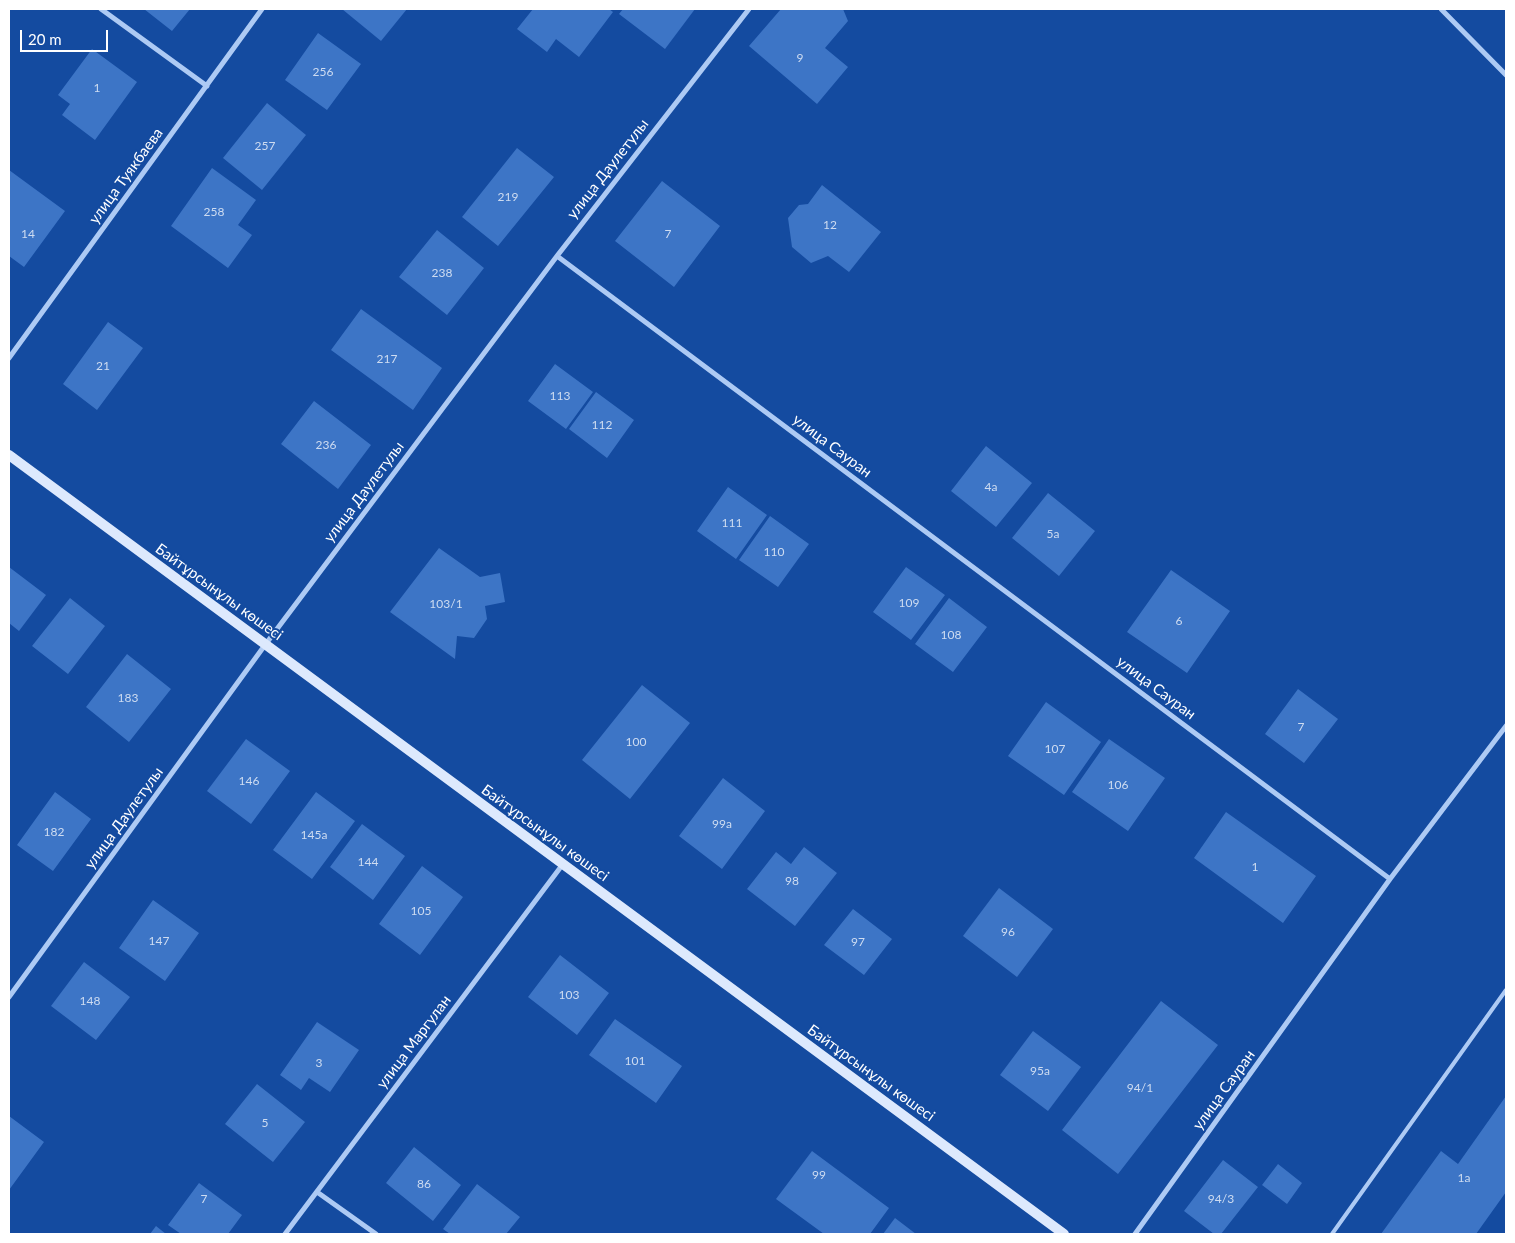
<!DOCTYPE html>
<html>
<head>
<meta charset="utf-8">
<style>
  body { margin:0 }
  #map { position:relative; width:1515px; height:1243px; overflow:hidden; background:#144ba0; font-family:Lato,sans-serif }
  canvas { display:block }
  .frame { position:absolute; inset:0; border:10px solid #fff; pointer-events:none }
  .scale { position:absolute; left:20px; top:30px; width:88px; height:22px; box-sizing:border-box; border:2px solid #fff; border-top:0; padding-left:6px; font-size:15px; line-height:18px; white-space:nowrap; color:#fff; -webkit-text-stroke:4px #144ba0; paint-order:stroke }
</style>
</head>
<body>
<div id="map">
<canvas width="1515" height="1243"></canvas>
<div class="frame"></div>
<div class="scale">20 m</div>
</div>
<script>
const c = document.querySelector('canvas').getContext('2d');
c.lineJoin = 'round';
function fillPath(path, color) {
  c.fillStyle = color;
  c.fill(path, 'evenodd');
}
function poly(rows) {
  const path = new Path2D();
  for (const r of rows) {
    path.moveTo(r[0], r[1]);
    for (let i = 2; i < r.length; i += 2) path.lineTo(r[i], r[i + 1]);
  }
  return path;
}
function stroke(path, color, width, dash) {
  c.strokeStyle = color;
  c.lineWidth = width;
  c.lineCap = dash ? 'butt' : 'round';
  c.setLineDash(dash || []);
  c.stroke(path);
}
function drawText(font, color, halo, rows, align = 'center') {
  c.font = font + ' Lato,sans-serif';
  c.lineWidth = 4;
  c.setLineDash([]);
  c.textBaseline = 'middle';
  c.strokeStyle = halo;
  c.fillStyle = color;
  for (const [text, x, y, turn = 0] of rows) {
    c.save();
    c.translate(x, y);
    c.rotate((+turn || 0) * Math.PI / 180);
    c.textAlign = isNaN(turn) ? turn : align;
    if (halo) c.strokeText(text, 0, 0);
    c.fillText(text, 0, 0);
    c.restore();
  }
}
fillPath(poly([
  [144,9,190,9,172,31],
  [342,9,407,9,381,41],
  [533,9,609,9,613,12,579,57,556,39,547,52,517,29],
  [623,9,695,9,665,49,619,14],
  [781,9,843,9,848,21,825,48,848,67,817,104,749,46],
  [318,33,361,64,327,110,285,80],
  [92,49,137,82,95,140,62,115,70,104,58,95],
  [267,103,306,135,262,190,223,158],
  [517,148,554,177,498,246,462,217],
  [212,168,256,200,238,225,252,235,228,268,171,226],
  [9,170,65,211,24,267,9,256],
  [662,181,720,226,674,287,615,241],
  [822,185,881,232,849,272,828,256,811,263,792,247,788,218,799,205,808,204],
  [437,230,484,268,447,315,399,277],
  [361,309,442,368,413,410,331,350],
  [108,322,143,348,97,410,63,384],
  [555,364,593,392,566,429,528,401],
  [596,392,634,420,607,458,569,429],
  [314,401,371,445,338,489,281,444],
  [986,446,1032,483,996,527,951,491],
  [728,487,767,515,736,559,697,531],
  [1048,493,1095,531,1059,576,1012,538],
  [770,516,809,544,778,587,739,560],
  [439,548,480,577,500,573,505,602,485,606,487,619,474,638,457,636,455,659,390,612],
  [9,567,46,595,19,631,9,623],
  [906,567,945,595,911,640,873,612],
  [1171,570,1230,611,1187,673,1127,632],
  [70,598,105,626,68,674,32,646],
  [949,598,987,627,953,672,915,644],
  [127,654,171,689,129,742,86,707],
  [642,685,690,723,630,799,582,760],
  [1298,689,1338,719,1304,763,1265,734],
  [1046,702,1101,742,1064,795,1008,756],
  [246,739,290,771,251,824,207,791],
  [1109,739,1165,778,1128,831,1072,792],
  [723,778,765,811,722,869,679,836],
  [55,792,91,819,53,871,17,845],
  [316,792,355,821,312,879,273,850],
  [1226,812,1316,876,1283,923,1194,858],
  [362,824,405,856,373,900,330,867],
  [804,847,837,873,795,926,747,889,776,852,791,864],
  [422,866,463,897,420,955,379,924],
  [999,888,1053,929,1017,977,963,936],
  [153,900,199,933,165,981,119,948],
  [853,909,892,939,864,975,824,945],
  [560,955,609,993,577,1035,528,997],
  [84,962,130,997,96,1040,51,1006],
  [1161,1001,1218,1045,1118,1174,1062,1130],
  [615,1019,682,1066,656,1103,589,1055],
  [317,1022,359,1050,330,1092,309,1078,301,1090,280,1075],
  [1033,1031,1081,1067,1048,1111,1000,1075],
  [257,1084,305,1122,273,1162,225,1124],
  [1506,1096,1506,1192,1476,1234,1381,1234,1441,1151,1458,1164],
  [9,1116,44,1142,9,1190],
  [414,1147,461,1185,433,1221,386,1183],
  [812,1151,889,1208,870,1234,824,1234,776,1199],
  [1223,1160,1258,1187,1221,1234,1214,1234,1184,1211],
  [1278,1164,1302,1183,1287,1204,1262,1185],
  [199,1183,242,1215,228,1234,181,1234,168,1225],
  [477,1184,520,1217,506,1234,450,1234,443,1229],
  [895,1218,916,1234,883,1234],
  [156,1226,166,1234,150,1234]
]), '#3d75c6');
stroke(poly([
  [1332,1234,1506,990]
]), '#adcaf4', 4);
stroke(poly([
  [101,9,207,86],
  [1441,9,1506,75],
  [557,256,1390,879,1135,1234],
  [9,358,262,9],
  [1390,879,1506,726],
  [9,997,265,645,557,256,749,9],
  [317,1192,376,1234],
  [285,1234,563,864]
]), '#adcaf4', 5);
stroke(poly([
  [9,455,1064,1234]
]), '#dde9fd', 10);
drawText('12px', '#cedcf1', null, [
  ["9",800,58],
  ["256",323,72],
  ["1",97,88],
  ["257",265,146],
  ["219",508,197],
  ["258",214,212],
  ["12",830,225],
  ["14",28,234],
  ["7",668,234],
  ["238",442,273],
  ["217",387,359],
  ["21",103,366],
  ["113",560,396],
  ["112",602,425],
  ["236",326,445],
  ["4а",991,487],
  ["111",732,523],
  ["5а",1053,534],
  ["110",774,552],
  ["109",909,603],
  ["103/1",446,604],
  ["6",1179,621],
  ["108",951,635],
  ["183",128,698],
  ["7",1301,727],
  ["100",636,742],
  ["107",1055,749],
  ["146",249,781],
  ["106",1118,785],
  ["99а",722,824],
  ["182",54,832],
  ["145а",314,835],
  ["144",368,862],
  ["1",1255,867],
  ["98",792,881],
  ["105",421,911],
  ["96",1008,932],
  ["147",159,941],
  ["97",858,942],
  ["103",569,995],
  ["148",90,1001],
  ["101",635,1061],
  ["3",319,1063],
  ["95а",1040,1071],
  ["94/1",1140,1088],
  ["5",265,1123],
  ["99",819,1175],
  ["1а",1464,1178],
  ["86",424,1184],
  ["7",204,1199],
  ["94/3",1221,1199]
]);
drawText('15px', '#fff', '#144ba0', [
  ["улица Даулетулы",608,169,-52],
  ["улица Туякбаева",126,176,-54],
  ["улица Сауран",832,446,37],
  ["улица Даулетулы",364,492,-53],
  ["Байтұрсынұлы көшесі",219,592,36],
  ["улица Сауран",1156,688,37],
  ["улица Даулетулы",124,818,-54],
  ["Байтұрсынұлы көшесі",545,833,36],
  ["улица Маргулан",414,1042,-53],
  ["Байтұрсынұлы көшесі",871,1073,36],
  ["улица Сауран",1224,1090,-54]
]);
</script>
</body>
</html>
